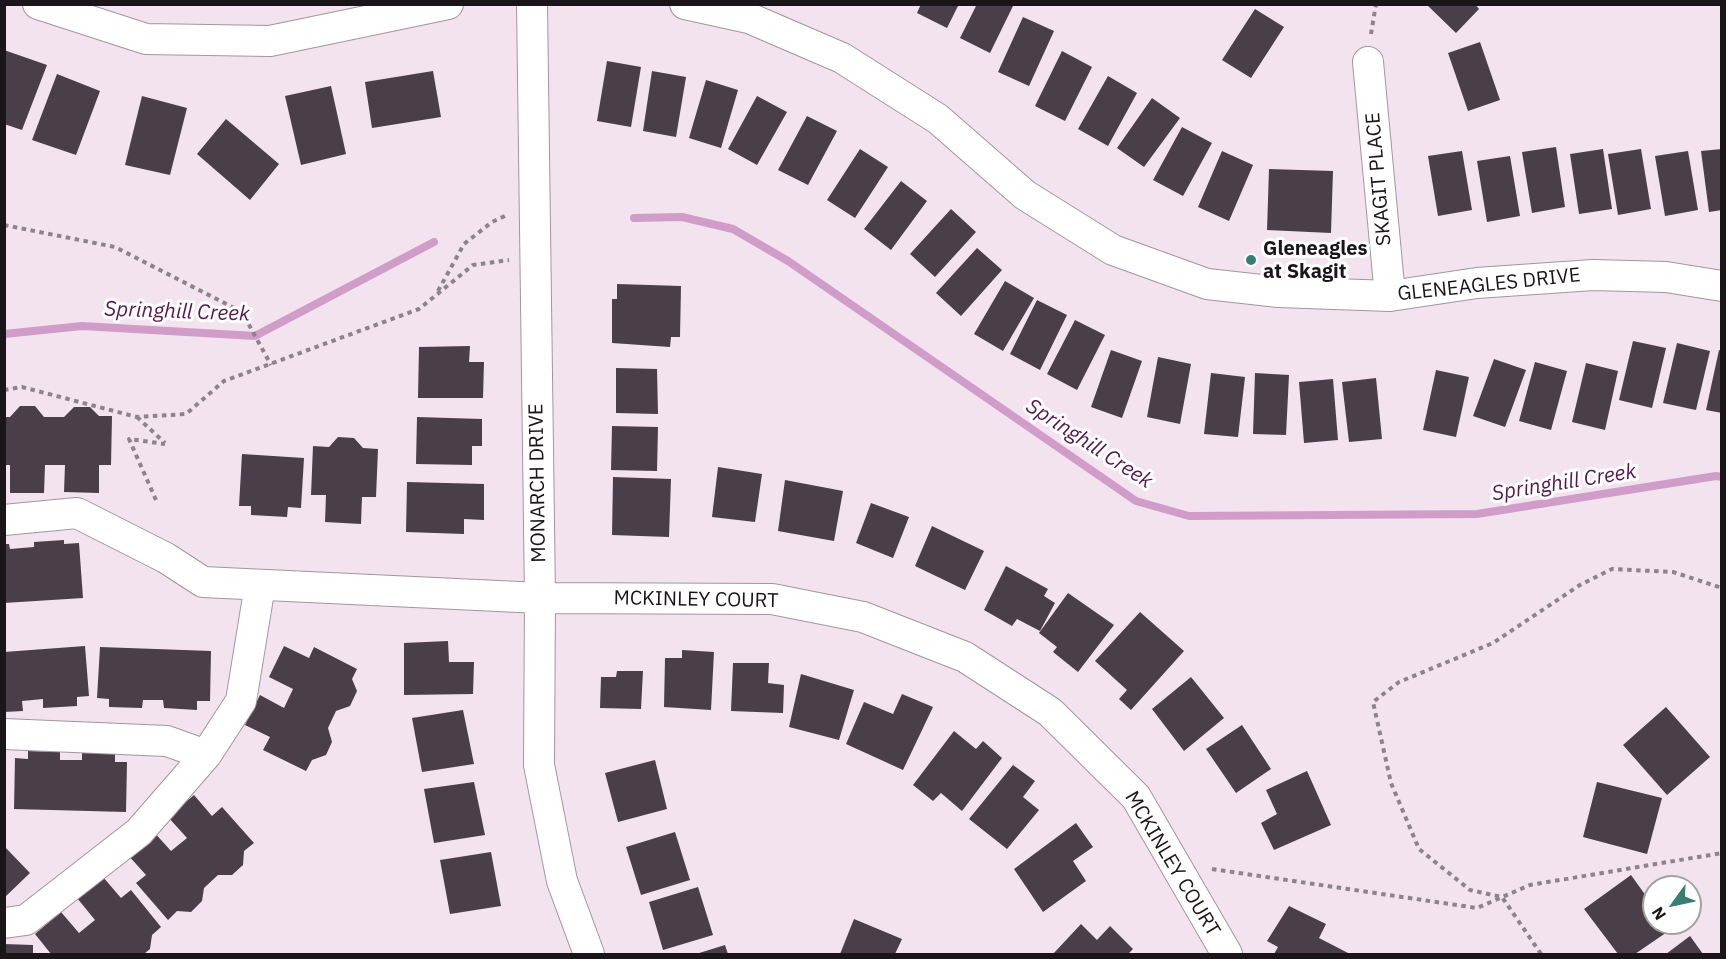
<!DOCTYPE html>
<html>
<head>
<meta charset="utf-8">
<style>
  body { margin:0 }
  #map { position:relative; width:1726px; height:959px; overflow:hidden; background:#f2e3ef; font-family:"IBM Plex Sans",sans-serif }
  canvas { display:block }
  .frame { position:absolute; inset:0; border:6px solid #1a1519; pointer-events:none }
  .north { position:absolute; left:1642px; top:875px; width:60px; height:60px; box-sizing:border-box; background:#fff; border:2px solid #a3a1a3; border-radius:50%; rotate:237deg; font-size:16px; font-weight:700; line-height:24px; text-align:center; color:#1a1519 }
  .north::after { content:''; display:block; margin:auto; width:21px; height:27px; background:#397e73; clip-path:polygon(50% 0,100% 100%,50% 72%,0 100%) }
</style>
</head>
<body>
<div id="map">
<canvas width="1726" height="959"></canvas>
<div class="frame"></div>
<div class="north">N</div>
</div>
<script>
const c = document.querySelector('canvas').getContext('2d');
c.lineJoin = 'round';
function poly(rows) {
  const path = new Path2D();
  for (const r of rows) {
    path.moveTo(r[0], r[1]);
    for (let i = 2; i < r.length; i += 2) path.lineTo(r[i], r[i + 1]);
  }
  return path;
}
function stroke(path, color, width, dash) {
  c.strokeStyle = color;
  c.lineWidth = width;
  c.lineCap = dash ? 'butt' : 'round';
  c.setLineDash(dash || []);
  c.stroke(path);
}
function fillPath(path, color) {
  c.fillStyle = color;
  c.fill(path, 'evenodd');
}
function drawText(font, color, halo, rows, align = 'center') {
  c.font = font + ' "IBM Plex Sans",sans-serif';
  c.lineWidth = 6;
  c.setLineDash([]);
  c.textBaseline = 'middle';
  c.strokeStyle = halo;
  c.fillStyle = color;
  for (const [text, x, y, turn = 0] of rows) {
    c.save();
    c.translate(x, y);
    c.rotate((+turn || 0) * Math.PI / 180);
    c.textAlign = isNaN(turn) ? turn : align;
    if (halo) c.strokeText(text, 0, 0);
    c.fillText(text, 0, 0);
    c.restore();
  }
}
stroke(poly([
  [634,218,682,217,733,229,788,261,1136,501,1189,516,1477,514,1716,476,1722,477],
  [4,334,82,326,255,336,434,242]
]), '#d09cc8', 8);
fillPath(poly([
  [921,4,959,4,947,28,917,13],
  [977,4,1014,4,990,53,960,38],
  [1426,4,1475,4,1479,9,1456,33],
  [1255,9,1284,27,1251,78,1222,60],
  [1023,17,1054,31,1029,86,998,72],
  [1480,42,1500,100,1468,111,1448,53],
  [4,50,47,65,22,130,4,124],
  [1062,51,1092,67,1065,121,1035,106],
  [607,61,641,67,631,127,597,121],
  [433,71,441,117,372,128,365,82],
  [652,71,686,77,676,137,643,131],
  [57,74,100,91,76,155,32,140],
  [1108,76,1137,93,1108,146,1078,129],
  [706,80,738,90,721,148,689,138],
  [331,86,346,154,301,165,285,96],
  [142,96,187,108,170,175,125,165],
  [757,96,787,112,757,165,728,149],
  [1152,98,1180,118,1144,167,1117,148],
  [807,116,837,131,808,185,778,170],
  [226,119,279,164,250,200,197,154],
  [1182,127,1212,143,1183,196,1153,180],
  [1556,147,1565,207,1532,213,1522,152],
  [860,149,888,167,855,218,827,200],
  [1603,149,1612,209,1579,214,1570,154],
  [1641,149,1651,209,1618,215,1608,154],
  [1722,149,1722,210,1709,212,1701,151],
  [1222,151,1253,165,1229,221,1198,207],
  [1462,151,1472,210,1438,216,1428,156],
  [1688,151,1698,210,1665,216,1655,156],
  [1510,156,1520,216,1487,222,1477,161],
  [1269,169,1333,171,1331,233,1267,230],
  [901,181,927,201,891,250,864,229],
  [951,209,976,232,935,277,910,254],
  [977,248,1002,270,961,316,936,293],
  [1005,281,1034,298,1003,351,974,334],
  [617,284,681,286,680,337,671,337,670,347,612,343,612,299,617,299],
  [1037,300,1067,315,1040,370,1010,354],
  [1075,320,1105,335,1077,390,1047,374],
  [1633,341,1666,348,1652,408,1619,400],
  [1677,343,1710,351,1696,410,1663,403],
  [470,346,469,362,484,362,483,398,418,398,419,347],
  [1111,350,1142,361,1122,418,1091,407],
  [1719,350,1722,351,1722,413,1706,410],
  [1158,357,1191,364,1180,424,1147,417],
  [1494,359,1526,370,1505,427,1473,416],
  [1535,362,1567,371,1551,430,1519,421],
  [1586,363,1618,371,1605,430,1572,422],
  [616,368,657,369,658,414,616,413],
  [1436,370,1469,377,1456,437,1423,430],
  [1211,373,1245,377,1238,437,1204,434],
  [1255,373,1289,375,1286,435,1253,434],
  [1376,378,1382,439,1349,442,1342,382],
  [1333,379,1338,440,1304,443,1299,382],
  [20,406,35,406,44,417,64,417,74,407,90,407,99,416,112,416,111,465,99,465,99,493,64,492,65,465,45,465,44,493,10,493,10,465,4,465,4,417,10,417],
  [417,417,482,419,482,446,472,446,472,465,416,464],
  [612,426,658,427,657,471,611,470],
  [338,437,354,438,363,448,378,449,376,497,362,497,361,524,325,522,326,495,311,495,313,446,329,447],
  [242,454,304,458,301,508,288,507,287,517,251,515,251,506,239,506],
  [718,467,762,474,755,522,712,517],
  [613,477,671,479,669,537,612,535],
  [785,480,843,491,834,541,778,531],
  [407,482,484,484,484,520,464,519,464,534,406,532],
  [871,503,909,517,893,558,856,543],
  [932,526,984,551,965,590,915,566],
  [64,540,64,544,79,543,83,598,4,603,4,544,9,544,10,549,34,547,34,542],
  [1006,566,1048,589,1044,596,1055,603,1040,631,1017,619,1012,626,984,610],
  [1068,593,1114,625,1078,672,1053,652,1057,647,1039,633],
  [1140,612,1184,651,1131,710,1119,699,1127,690,1095,661],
  [448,641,449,662,474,662,473,694,404,695,404,643],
  [85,646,89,696,77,697,77,706,43,708,43,699,22,701,23,711,4,712,4,652],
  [284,646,309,658,314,647,357,669,352,679,357,691,350,706,336,711,328,728,332,742,326,755,312,760,306,771,263,750,270,737,245,725,260,695,284,708,293,689,269,677],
  [100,647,211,651,210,701,197,701,197,710,164,708,163,700,143,700,142,708,109,707,109,699,97,698],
  [682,650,714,652,711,710,664,707,665,658,682,658],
  [733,663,769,663,768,683,784,685,783,713,731,711],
  [617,671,643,671,641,709,600,708,601,677,616,677],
  [801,674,854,690,839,740,789,727],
  [1191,677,1224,718,1184,751,1152,709],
  [902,694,933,707,903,770,846,744,864,702,893,714],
  [1666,707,1710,757,1667,795,1623,745],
  [463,710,474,764,422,772,412,718],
  [1242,725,1271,769,1236,793,1206,749],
  [954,731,976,749,983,741,1002,758,962,811,941,793,933,801,913,785],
  [28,751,60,752,60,760,82,760,82,752,115,754,115,762,127,762,126,812,14,809,15,758,28,759],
  [655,760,667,809,618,822,605,773],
  [1013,765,1035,781,1023,797,1039,810,1007,849,969,819],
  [1307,771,1331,825,1274,850,1261,823,1277,814,1266,790],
  [474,782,485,835,434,843,424,789],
  [1597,782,1662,798,1647,854,1583,837],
  [194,795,212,816,222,807,254,843,244,851,243,865,232,875,218,875,204,888,202,901,191,912,177,911,168,920,136,883,146,875,127,854,153,831,171,851,187,838,168,817],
  [1076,823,1093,847,1073,861,1086,881,1043,912,1014,869],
  [675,832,690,880,641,895,626,847],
  [4,846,30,873,4,898],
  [491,852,501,906,450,914,440,860],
  [1631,875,1654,907,1654,923,1665,923,1670,930,1635,954,1618,954,1584,909],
  [103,877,121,898,131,890,161,927,152,935,150,949,144,954,51,954,35,934,61,912,79,933,95,920,77,898],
  [698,887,713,935,663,950,649,902],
  [1289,906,1326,924,1319,938,1350,954,1274,954,1278,947,1267,941],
  [854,919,902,939,895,954,840,954],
  [1081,924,1097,940,1110,926,1133,949,1128,954,1053,954],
  [1690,936,1703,954,1666,954],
  [4,944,33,945,33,954,4,954],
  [725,945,728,954,696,954]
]), '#4a3e48');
const minor = poly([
  [38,4,146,39,270,41,448,4],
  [532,4,540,598,539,765,562,881,589,954],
  [685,4,749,18,842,58,938,119,1025,195,1113,250,1207,284,1279,292,1390,296,1477,283,1593,275,1666,277,1722,286],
  [1368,62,1390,296],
  [4,520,77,513,166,558,203,582,540,598,772,599,863,617,965,657,1050,712,1136,797,1227,954],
  [4,734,167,741,206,755],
  [4,923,26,920,139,832,206,755,241,701,260,585]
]);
stroke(minor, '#a395a0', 32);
stroke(poly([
  [1371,34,1376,4],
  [4,225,115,247,242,312,271,365],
  [438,291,464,244,492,222,507,215],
  [4,390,22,387,137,417,186,414,224,381,419,309,473,265,509,260],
  [137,417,165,443],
  [156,500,129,439,165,444],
  [1212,869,1477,908,1530,885,1722,853],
  [1541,954,1502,897,1470,890,1419,849,1391,783,1373,702,1399,682,1493,643,1580,585,1612,569,1673,572,1722,588]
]), '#8d838b', 4, [4.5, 4.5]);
stroke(minor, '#fff', 30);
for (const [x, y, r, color] of [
  [1251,260,6,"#397e73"]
]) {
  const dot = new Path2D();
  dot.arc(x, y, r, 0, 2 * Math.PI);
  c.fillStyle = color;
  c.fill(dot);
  stroke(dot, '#fff', 2);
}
drawText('20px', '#1a1519', '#fff', [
  ["SKAGIT PLACE",1379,179,-95],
  ["GLENEAGLES DRIVE",1489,285,-6],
  ["MONARCH DRIVE",538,483,-91],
  ["MCKINLEY COURT",696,600,1],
  ["MCKINLEY COURT",1172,864,59]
]);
drawText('bold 20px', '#1a1519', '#fff', [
  ["Gleneagles",1263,249],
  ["at Skagit",1263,272]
], 'left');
drawText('italic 21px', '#54174f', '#fff', [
  ["Springhill Creek",177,312,2],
  ["Springhill Creek",1089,444,33],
  ["Springhill Creek",1564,483,-9]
]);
</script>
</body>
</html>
